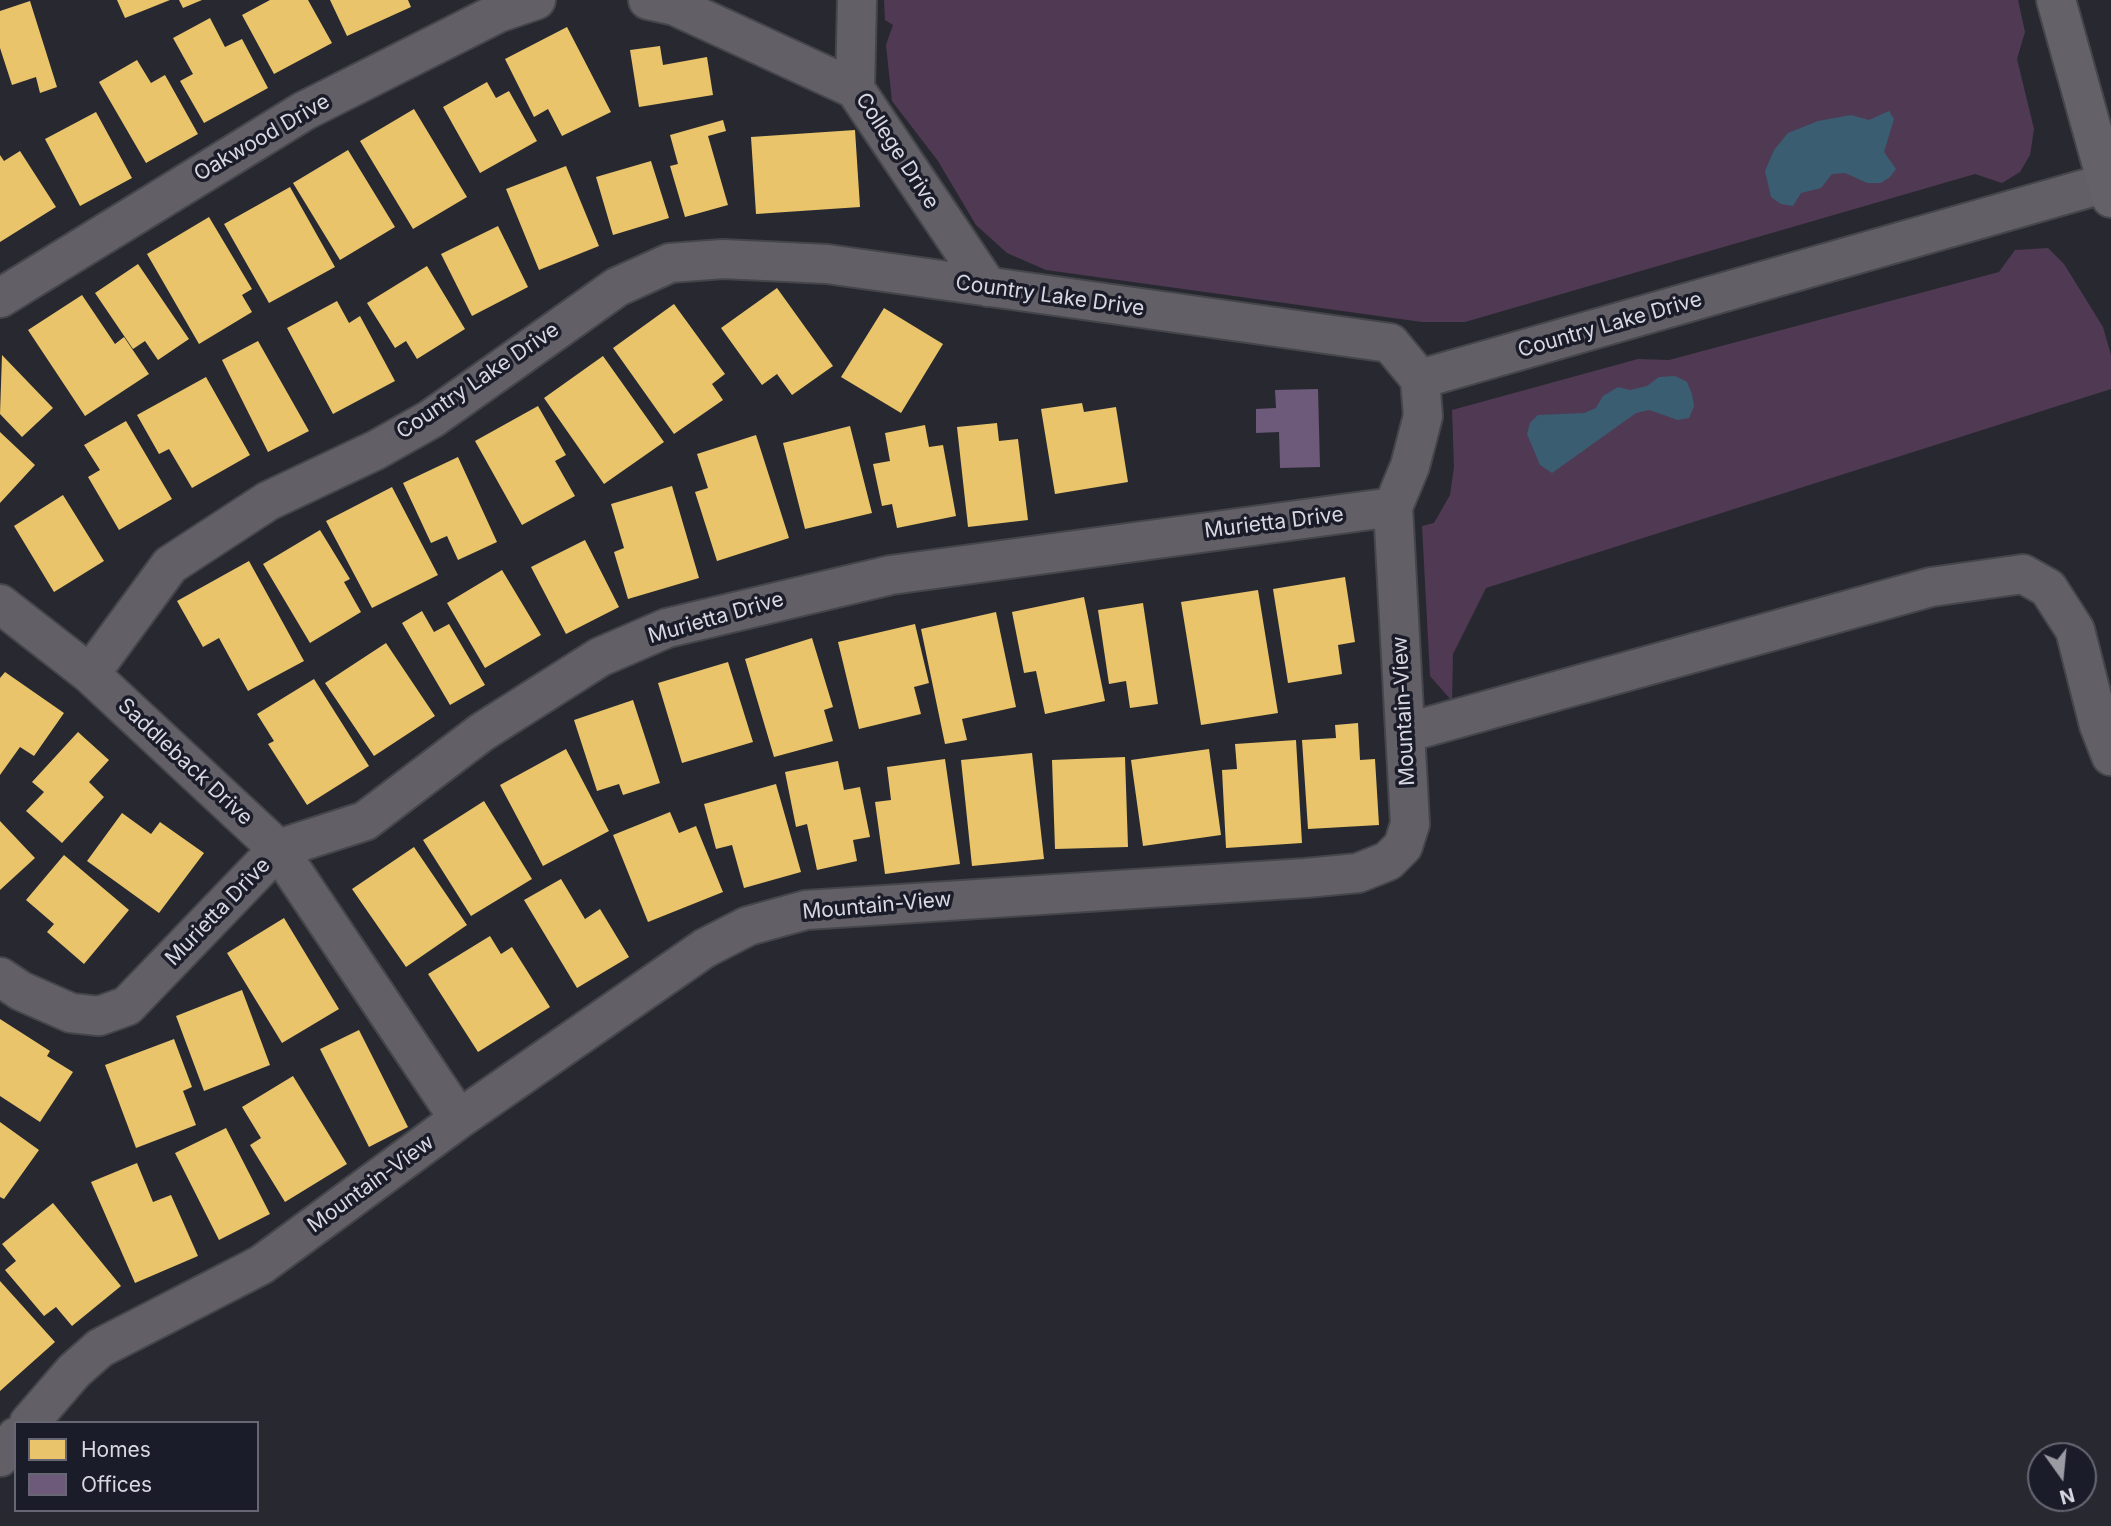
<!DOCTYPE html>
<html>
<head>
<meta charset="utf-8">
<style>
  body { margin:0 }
  #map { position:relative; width:2111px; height:1526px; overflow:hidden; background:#282930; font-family:Inter,sans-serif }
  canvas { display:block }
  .legend { position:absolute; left:14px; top:1421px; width:245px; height:91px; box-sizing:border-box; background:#1b1c29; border:2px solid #666773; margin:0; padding:9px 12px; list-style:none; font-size:21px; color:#d7d8e1 }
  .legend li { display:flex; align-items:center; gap:14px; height:35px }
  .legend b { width:35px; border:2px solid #666773 }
  .north { position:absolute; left:2027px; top:1442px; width:70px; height:70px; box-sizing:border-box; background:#1b1c29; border:2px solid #666773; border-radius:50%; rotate:165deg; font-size:19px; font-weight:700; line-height:28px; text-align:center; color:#d7d8e1 }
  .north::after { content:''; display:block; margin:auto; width:24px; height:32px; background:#9a9ba3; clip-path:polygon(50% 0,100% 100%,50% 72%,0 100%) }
</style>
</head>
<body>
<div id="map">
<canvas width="2111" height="1526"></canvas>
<ul class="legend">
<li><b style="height:19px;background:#e9c46a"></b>Homes</li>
<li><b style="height:19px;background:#6d597a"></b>Offices</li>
</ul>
<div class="north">N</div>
</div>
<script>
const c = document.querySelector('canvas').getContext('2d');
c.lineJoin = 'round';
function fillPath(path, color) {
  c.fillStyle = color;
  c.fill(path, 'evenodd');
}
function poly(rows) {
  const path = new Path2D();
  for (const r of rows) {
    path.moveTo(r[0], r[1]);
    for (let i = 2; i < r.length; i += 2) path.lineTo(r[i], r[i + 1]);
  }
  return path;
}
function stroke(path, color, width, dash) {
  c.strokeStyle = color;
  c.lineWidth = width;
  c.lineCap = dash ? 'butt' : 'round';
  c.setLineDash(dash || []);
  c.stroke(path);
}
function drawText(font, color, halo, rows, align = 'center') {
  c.font = font + ' Inter,sans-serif';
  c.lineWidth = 7;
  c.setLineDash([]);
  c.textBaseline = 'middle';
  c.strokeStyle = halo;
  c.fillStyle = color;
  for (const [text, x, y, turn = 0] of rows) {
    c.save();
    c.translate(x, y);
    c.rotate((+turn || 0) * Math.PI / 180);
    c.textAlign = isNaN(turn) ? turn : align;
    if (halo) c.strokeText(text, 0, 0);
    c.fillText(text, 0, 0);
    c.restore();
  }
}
fillPath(poly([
  [884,0,2018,0,2025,32,2017,59,2034,129,2030,155,2020,172,2002,183,1975,174,1465,322,1422,322,1046,270,1007,253,976,225,938,161,892,101,886,45,893,25,885,20],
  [2048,248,2064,264,2103,327,2111,355,2111,389,1486,588,1453,654,1452,701,1430,676,1422,526,1434,523,1450,495,1454,467,1452,410,1638,359,1669,360,1999,272,2015,250]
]), '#503a53');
fillPath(poly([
  [1889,111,1894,119,1884,152,1896,169,1890,177,1881,183,1867,183,1845,173,1832,174,1821,188,1801,193,1793,206,1781,204,1771,197,1765,171,1774,150,1788,133,1818,121,1851,115,1869,120],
  [1675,376,1687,382,1692,394,1694,406,1689,418,1678,420,1649,410,1636,413,1552,473,1540,465,1527,434,1530,423,1538,415,1584,413,1596,408,1603,396,1618,387,1630,390,1647,386,1659,377]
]), '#3a5d72');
fillPath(poly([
  [117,0,170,0,125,18],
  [179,0,202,0,183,8],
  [270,0,308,0,332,43,274,74,242,15],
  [330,0,408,0,411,7,347,36],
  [30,1,57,87,40,93,36,77,12,85,0,48,0,11],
  [210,18,225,47,242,39,268,88,204,123,180,81,193,74,173,38],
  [567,27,611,112,562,136,548,109,534,117,505,59],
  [660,46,663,65,707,57,713,95,639,107,630,50],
  [137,60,151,83,165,75,198,134,146,163,99,82],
  [487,82,496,98,509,91,537,141,480,173,443,107],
  [414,109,467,197,413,229,360,141],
  [96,112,132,178,80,206,45,139],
  [723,120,726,131,708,136,728,205,685,217,670,166,678,164,670,135],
  [855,130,860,207,756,214,751,137],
  [348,150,395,227,340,260,293,183],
  [20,151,56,207,0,242,0,155,4,161],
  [651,161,669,218,613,235,596,177],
  [566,166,599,246,539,270,506,189],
  [290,187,335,267,269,303,224,224],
  [209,217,252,289,242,295,252,312,199,344,147,254],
  [498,226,528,287,472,316,441,254],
  [138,264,189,339,158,360,145,341,133,349,95,293],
  [427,266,465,329,417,359,406,341,395,348,367,303],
  [777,288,833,366,792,395,777,374,762,385,721,328],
  [82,295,115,344,124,337,149,374,85,416,28,330],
  [337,301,349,323,360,316,395,381,333,414,287,328],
  [674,304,725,374,712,384,723,400,674,434,613,348],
  [884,308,943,344,901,413,841,377],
  [258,341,309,431,268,452,222,360],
  [2,355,53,408,22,437,0,414],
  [603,356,664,442,604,484,544,398],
  [206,377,250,455,192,488,169,449,159,454,137,415],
  [1082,403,1084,412,1116,407,1128,482,1055,494,1041,409],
  [538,406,566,455,555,461,575,496,522,525,475,441],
  [126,421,172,499,119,530,88,477,100,470,84,445],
  [997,423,999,441,1018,439,1028,520,968,527,957,427],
  [925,425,929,447,943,445,956,516,897,528,892,504,882,506,873,464,890,461,885,433],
  [850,426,872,513,805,529,783,443],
  [0,432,35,465,0,503],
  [756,435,789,538,717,561,695,492,708,488,697,454],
  [458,457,497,542,458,560,447,536,431,543,403,483],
  [672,486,699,578,628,599,614,552,624,548,611,504],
  [392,487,438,575,372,608,326,521],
  [63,495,104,561,54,592,14,526],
  [320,530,350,579,344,582,361,612,310,643,263,564],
  [585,540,619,607,566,634,531,567],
  [249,561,304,661,248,691,219,638,203,647,177,601],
  [502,570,541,635,485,668,447,603],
  [1345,577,1355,642,1338,645,1342,674,1288,683,1273,589],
  [1258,590,1278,713,1201,725,1181,602],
  [1084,597,1105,701,1045,714,1036,671,1024,673,1012,612],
  [1143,603,1158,704,1130,708,1126,681,1109,684,1098,610],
  [422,611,434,632,449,624,485,685,450,705,402,623],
  [996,612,1016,707,962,719,967,740,945,744,921,629],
  [915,624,929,683,914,687,921,714,859,729,838,642],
  [812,638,833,707,824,710,833,741,774,757,745,659],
  [386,643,435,716,374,756,325,683],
  [728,662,753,742,682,763,658,683],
  [5,672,64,713,34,756,20,747,0,775,0,678],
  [314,679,369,766,307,805,268,744,274,741,257,714],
  [633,700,660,783,623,795,619,784,597,791,574,720],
  [1358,723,1360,760,1375,759,1379,825,1308,829,1302,740,1336,738,1335,725],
  [78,732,109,760,89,782,104,797,62,843,26,811,44,792,32,782],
  [1296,740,1302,843,1226,848,1222,770,1237,769,1235,744],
  [566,749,609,831,543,866,500,785],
  [1209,749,1221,835,1143,846,1131,760],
  [1032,753,1044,859,972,866,961,760],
  [1125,757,1128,847,1055,849,1052,760],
  [945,759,960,864,885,874,875,802,891,800,887,767],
  [838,761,844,790,860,787,870,837,853,840,857,861,817,870,807,824,796,827,785,772],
  [776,784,801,872,744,888,732,845,716,849,704,804],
  [484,801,532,879,471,916,423,840],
  [670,812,679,833,696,826,723,892,648,922,613,835],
  [122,813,151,834,160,822,204,853,159,913,87,861],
  [0,821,35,858,0,890],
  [414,847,467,925,406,967,352,889],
  [64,855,129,910,84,964,47,932,54,924,26,900],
  [561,879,585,919,600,909,629,957,577,988,524,900],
  [284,918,339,1009,282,1043,227,953],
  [490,936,501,954,512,947,550,1007,478,1052,428,974],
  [242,990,270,1065,204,1091,176,1016],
  [0,1019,50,1051,47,1056,73,1072,40,1122,0,1096],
  [359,1030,408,1127,369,1147,320,1049],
  [174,1039,192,1087,183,1091,196,1125,136,1148,105,1065],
  [293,1076,347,1164,285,1202,250,1145,261,1138,242,1107],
  [0,1122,39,1150,4,1199,0,1197],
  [226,1128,270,1214,219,1240,175,1153],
  [137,1163,153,1202,171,1195,198,1256,135,1283,91,1182],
  [53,1203,121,1286,72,1326,56,1307,44,1316,5,1270,16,1261,2,1244],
  [0,1281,55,1342,0,1391]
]), '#e9c46a');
fillPath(poly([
  [1318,389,1320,467,1280,468,1279,432,1256,433,1256,409,1276,408,1275,390]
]), '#6d597a');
const minor = poly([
  [648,0,675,6,855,89],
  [857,0,855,89,988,287],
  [0,298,304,111,498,13,536,0],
  [0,604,90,674,278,849,459,1119],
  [90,674,170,565,268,501,376,450,431,419,617,287,670,263,723,259,827,264,1390,343,1420,379,2106,183],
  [1405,733,1931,587,2023,574,2048,588,2075,630,2099,725,2111,756],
  [0,977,21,991,71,1013,99,1016,127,1006,278,849,365,821,482,732,600,657,667,628,891,575,1393,507],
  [29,1423,74,1371,100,1348,261,1265,459,1119,705,948,748,926,806,910,1306,878,1358,873,1388,861,1403,846,1410,824,1393,507,1410,466,1423,416,1420,379],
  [0,1457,16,1437]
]);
const major = poly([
  [2056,0,2111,198]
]);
stroke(minor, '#45464b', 42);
stroke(major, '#45464b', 42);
stroke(minor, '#626066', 38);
stroke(major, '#646169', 38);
drawText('21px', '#d7d8e1', '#1b1c29', [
  ["Oakwood Drive",262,138,-30],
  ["College Drive",897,151,57],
  ["Country Lake Drive",1050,296,8],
  ["Country Lake Drive",1610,325,-16],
  ["Country Lake Drive",478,381,-34],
  ["Murietta Drive",1274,523,-7],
  ["Murietta Drive",716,618,-16],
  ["Mountain-View",1404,711,-93],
  ["Saddleback Drive",185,762,43],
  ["Mountain-View",877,906,-5],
  ["Murietta Drive",218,912,-46],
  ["Mountain-View",371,1184,-36]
]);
</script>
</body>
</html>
